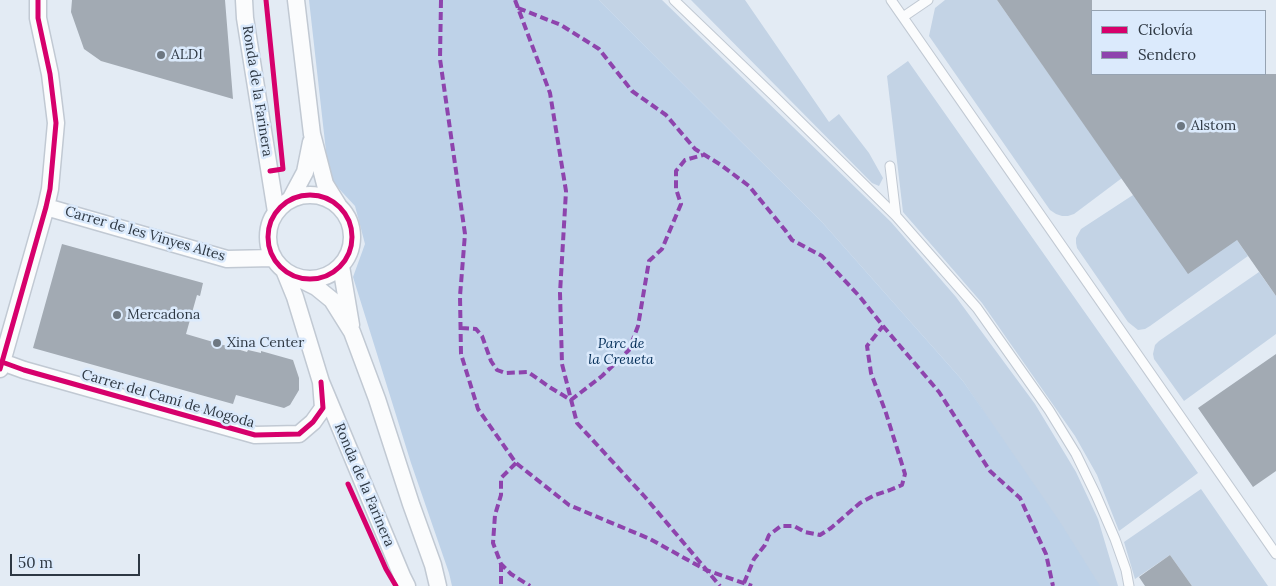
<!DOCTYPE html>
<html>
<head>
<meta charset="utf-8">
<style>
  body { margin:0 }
  #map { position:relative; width:1276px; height:586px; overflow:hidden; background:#e3ebf4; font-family:Lora,serif }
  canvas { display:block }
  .legend { position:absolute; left:1091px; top:10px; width:175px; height:65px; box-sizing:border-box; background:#dbeafc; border:1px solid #96a3b2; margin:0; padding:6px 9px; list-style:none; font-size:15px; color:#2e3843 }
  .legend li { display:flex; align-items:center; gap:10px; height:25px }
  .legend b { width:25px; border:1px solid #96a3b2 }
  .scale { position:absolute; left:10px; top:554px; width:130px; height:22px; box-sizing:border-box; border:2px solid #2e3843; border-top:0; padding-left:6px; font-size:15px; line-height:18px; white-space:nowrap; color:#2e3843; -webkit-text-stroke:4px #dbeafc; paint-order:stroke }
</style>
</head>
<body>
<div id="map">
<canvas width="1276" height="586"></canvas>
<ul class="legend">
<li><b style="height:6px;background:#d6006c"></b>Ciclovía</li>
<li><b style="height:6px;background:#8e44ad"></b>Sendero</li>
</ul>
<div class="scale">50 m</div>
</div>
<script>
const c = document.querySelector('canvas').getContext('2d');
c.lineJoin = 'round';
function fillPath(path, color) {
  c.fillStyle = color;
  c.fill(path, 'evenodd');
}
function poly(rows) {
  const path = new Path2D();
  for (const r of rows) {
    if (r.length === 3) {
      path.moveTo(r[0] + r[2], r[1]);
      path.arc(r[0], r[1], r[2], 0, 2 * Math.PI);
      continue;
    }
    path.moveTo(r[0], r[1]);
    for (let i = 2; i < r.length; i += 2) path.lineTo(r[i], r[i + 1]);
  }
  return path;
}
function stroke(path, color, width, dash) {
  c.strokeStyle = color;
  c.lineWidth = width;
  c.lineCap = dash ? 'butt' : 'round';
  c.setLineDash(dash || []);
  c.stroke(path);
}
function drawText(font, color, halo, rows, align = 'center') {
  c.font = font + ' Lora,serif';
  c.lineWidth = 5;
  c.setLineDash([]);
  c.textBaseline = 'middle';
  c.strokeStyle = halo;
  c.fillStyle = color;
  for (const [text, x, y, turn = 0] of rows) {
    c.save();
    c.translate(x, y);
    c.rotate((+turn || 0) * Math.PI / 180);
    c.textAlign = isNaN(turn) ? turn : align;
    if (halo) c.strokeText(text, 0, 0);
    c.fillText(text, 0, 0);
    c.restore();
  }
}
fillPath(poly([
  [599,0,662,0,891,222,956,297,1035,404,1076,472,1098,519,1118,586,1099,586,963,381,822,222],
  [691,0,745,0,829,122,839,114,869,153,883,178,879,186,872,183],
  [945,0,997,0,1122,178,1074,214,1068,216,1062,216,1056,214,1050,210,929,36,935,8],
  [908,61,1198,473,1119,531,1097,475,1075,436,982,303,903,212,887,76],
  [1133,195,1237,240,1248,256,1150,326,1145,329,1138,330,1128,322,1077,248,1076,243,1076,238,1081,229],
  [1259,272,1276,296,1276,334,1184,401,1154,359,1153,354,1155,345,1159,341],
  [1201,489,1268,586,1192,586,1170,555,1135,579,1124,542]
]), '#c3d3e5');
fillPath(poly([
  [309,0,599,0,822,222,963,381,1060,522,1100,586,452,586,449,573,411,463,353,277,365,244,355,206,329,178]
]), '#bed2e8');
fillPath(poly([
  [72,0,225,0,233,99,101,61,84,49,71,12],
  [997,0,1092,0,1092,74,1276,74,1276,296,1237,240,1188,274],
  [62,244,203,283,200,296,197,295,186,334,247,352,248,350,261,353,261,351,293,360,299,378,299,390,290,405,284,408,236,395,233,404,33,348],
  [1276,354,1276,471,1253,487,1198,408],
  [1170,555,1192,586,1145,586,1139,577]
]), '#a2aab3');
const service = poly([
  [674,0,775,97,896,216,977,308,1049,410,1076,454,1096,495,1115,539,1126,570,1129,586],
  [891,0,1276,554],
  [903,17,928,0],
  [890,166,896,216]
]);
const minor = poly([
  [244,0,245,18,276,212],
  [296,0,312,134,325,184,338,205],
  [310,237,42],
  [290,200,305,172,311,142],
  [46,207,227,259,273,258],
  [341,266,351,325],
  [284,270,295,297,321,382,402,576,407,586],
  [298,278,316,287,332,300,352,332,377,399,411,504,433,565,438,586],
  [2,362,24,370,255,435,299,434,313,422,323,408,321,382],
  [0,369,46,207,50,189,56,123,50,74,38,18,38,0]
]);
stroke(service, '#c1c9d3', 11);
stroke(minor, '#c1c9d3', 19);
stroke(service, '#fbfcfd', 9);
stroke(minor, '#fbfcfd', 16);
stroke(poly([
  [441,0,440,59,465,234,460,296,461,354,478,409,516,463,569,505,650,539,706,570,752,586],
  [515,0,550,93,566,191,560,293,562,364,577,423,645,497,720,586],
  [518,8,561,25,599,49,632,91,666,115,695,149,721,165,749,186,785,230,792,240,822,256,860,297,883,326,939,392,990,471,1020,498,1046,554,1053,586],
  [461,328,476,329,482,336,491,361,497,370,505,373,528,372,551,388,571,400,602,376,629,350,638,326,649,261,662,249,681,204,676,189,676,171,685,160,703,155],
  [516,463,501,478,501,495,495,515,493,543,501,564,511,574,530,586],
  [501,564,501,586],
  [744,583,754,559,765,545,769,535,781,526,794,526,805,532,820,535,831,528,860,503,875,495,890,490,902,485,905,474,886,413,871,373,867,346,883,326]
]), '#8e44ad', 4, [8, 4]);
stroke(poly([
  [266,0,283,169,270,171],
  [310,237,42],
  [2,362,24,370,255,435,299,434,313,422,323,408,321,382],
  [0,369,46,207,50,189,56,123,50,74,38,18,38,0],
  [348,484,386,569,396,586]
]), '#d6006c', 5);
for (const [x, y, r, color] of [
  [161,55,5,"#6d7781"],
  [1181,126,5,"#6d7781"],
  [117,315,5,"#6d7781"],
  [217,343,5,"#6d7781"]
]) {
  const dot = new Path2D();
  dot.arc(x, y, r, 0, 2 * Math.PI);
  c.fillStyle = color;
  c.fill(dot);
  stroke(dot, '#dbeafc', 2);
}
drawText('14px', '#2e3843', '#dbeafc', [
  ["ALDI",171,55],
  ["Alstom",1191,126],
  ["Mercadona",127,315],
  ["Xina Center",227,343]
], 'left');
drawText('14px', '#2e3843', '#dbeafc', [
  ["Ronda de la Farinera",257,91,81],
  ["Carrer de les Vinyes Altes",145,234,16],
  ["Carrer del Camí de Mogoda",168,399,16],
  ["Ronda de la Farinera",364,485,67]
]);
drawText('italic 14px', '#002c56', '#dbeafc', [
  ["Parc de",621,344],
  ["la Creueta",621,360]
]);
</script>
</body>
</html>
